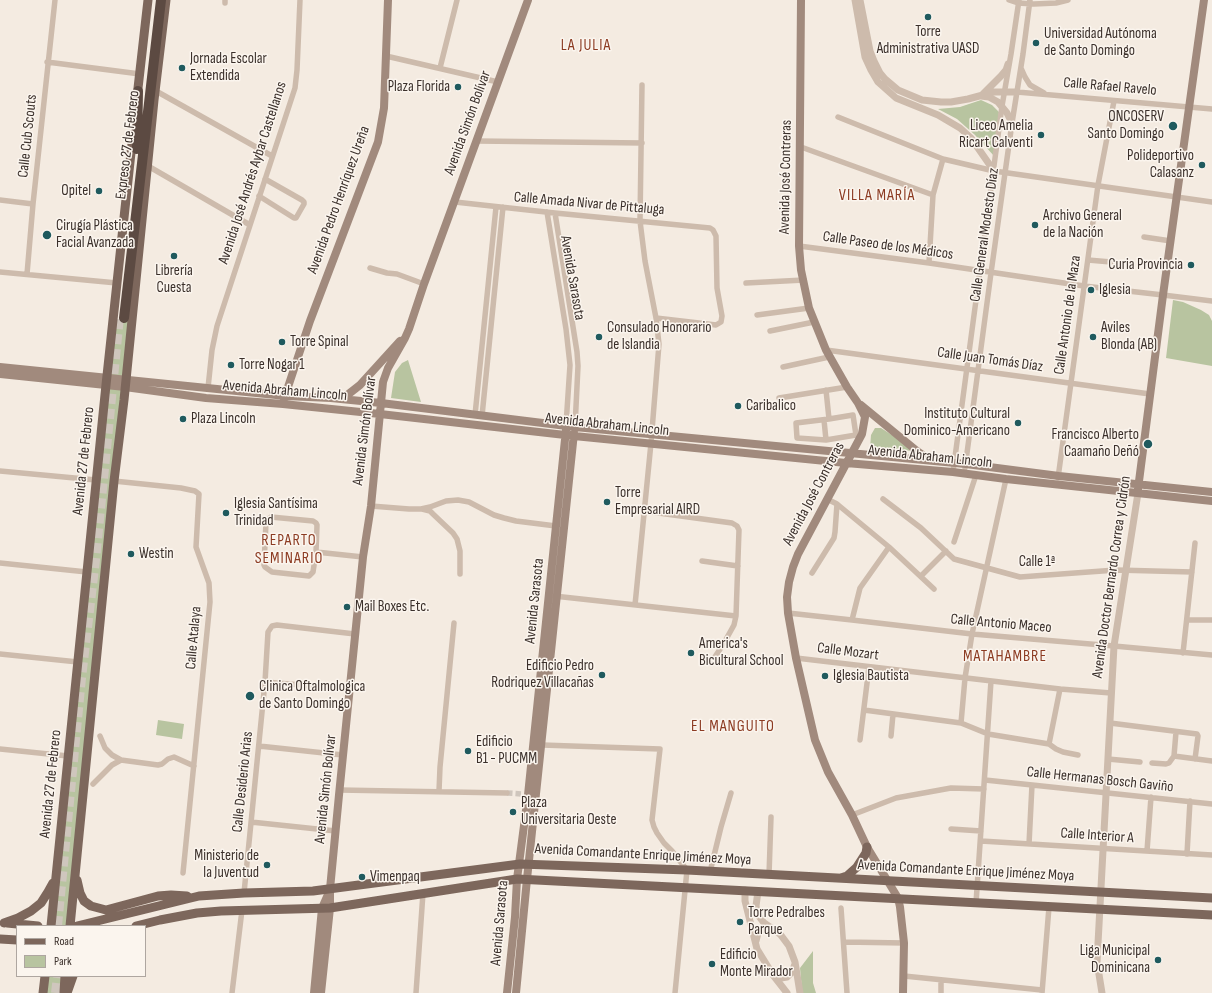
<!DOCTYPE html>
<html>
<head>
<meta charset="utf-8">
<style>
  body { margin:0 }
  #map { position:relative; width:1212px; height:993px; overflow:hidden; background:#f4ebe1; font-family:"Sofia Sans Condensed",sans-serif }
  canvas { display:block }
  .legend { position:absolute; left:16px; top:925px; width:130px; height:52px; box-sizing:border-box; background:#fbf5ee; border:1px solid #aea6a0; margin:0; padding:5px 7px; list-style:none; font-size:12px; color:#3b302b }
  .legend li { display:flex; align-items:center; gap:8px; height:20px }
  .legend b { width:20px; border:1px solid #aea6a0 }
</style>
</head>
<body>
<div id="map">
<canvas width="1212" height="993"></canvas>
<ul class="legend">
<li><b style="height:5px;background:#7d675c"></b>Road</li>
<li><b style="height:11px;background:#b8c4a0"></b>Park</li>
</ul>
</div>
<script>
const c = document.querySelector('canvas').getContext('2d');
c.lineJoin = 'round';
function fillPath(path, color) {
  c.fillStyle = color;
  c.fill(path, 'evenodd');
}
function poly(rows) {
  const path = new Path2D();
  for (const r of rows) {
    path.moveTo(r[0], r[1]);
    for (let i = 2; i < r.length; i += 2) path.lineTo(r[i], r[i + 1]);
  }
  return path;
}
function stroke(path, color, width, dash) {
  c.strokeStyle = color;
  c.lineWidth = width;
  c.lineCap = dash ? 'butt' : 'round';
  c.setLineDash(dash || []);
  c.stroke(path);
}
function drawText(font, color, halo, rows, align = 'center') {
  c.font = font + ' "Sofia Sans Condensed",sans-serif';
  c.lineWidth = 3;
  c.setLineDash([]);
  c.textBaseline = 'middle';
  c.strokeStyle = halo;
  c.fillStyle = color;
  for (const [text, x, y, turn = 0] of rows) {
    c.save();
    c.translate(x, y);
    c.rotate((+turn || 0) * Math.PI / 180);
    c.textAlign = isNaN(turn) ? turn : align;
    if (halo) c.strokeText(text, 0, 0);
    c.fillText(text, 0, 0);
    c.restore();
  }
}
fillPath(poly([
  [981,100,992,105,999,112,994,156,975,135,957,119,938,109,960,107],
  [1173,300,1183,302,1201,310,1209,315,1212,321,1212,366,1166,358],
  [114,320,129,321,68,926,52,926],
  [408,360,421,402,391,398,395,372,402,363],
  [875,428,881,428,912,448,914,451,870,448,871,435],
  [158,720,184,724,182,739,156,735],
  [813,951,813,983,816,993,803,993,802,990,800,968],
  [47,976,63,976,61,993,46,993]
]), '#b8c4a0');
stroke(poly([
  [507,793,522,794]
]), '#cfc6bd', 5.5, [5.5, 3]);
stroke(poly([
  [57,926,81,678,95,560,119,317],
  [56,993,58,976]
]), '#cfc6bd', 10, [10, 5]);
stroke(poly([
  [1009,0,1018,3,1034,4,1056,3,1068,0],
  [225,3,225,0],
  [386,56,498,82],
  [47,62,140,74],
  [440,68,457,0],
  [1021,68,1025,77,1030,85,1044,93],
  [156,91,272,156],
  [1017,92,1212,109],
  [838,117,943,159,994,171,1212,202],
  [477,141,642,143],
  [801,147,933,195],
  [148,166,250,225],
  [259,196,294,218,296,218,304,204,304,202,302,200,265,179],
  [0,200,33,204],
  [455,202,555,213,710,228,713,230,716,236,717,288,722,316,721,322,716,325,656,318],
  [547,212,566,329,570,365,566,425],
  [555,213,577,352,578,366,575,427],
  [1144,237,1171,241],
  [799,246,929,263,1084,286,1163,295,1212,301],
  [1088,260,1111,262],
  [929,263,933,195,943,159],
  [370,268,387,273,397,274,424,284],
  [0,272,117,283],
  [27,274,33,204,55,0],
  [746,283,804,280],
  [757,315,809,308],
  [770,331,814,322],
  [826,350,1150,394],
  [783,367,829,357],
  [208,388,212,350,217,326,295,88,297,70,300,0],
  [779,398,847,387],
  [475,415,496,207],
  [482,416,503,207],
  [824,420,826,440,856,435,853,415,829,419],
  [826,440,797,438,796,423,829,419,826,390],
  [965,468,991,273,1012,123,1023,54,1030,0],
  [0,471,96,480],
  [953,472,1002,106,1011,54,1019,0],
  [1058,478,1098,185,1114,101],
  [114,481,181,488,195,491,199,494,196,547,209,583,210,602,183,873],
  [827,499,837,504,889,547,934,589],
  [883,499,921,528,954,559,1020,577,1116,570,1192,572],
  [371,506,409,509,421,509,430,507,446,501,458,500,469,502,494,515,504,518,516,521,556,526],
  [422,509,430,511,433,514,453,533,457,539,460,551,460,574],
  [644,511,732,523,737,526,739,530,736,616,734,625,724,643,711,663],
  [271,517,313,521,316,523,317,525,316,552,313,572,309,576,272,572,265,567,264,565,266,522,268,519,271,517],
  [954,542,976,475],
  [316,552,363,557],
  [702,561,738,566],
  [0,563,87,572],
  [812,573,834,538,835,532,837,504],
  [921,576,946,551],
  [554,596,736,616],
  [635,605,651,443,659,344,656,318,645,261,640,221,642,85],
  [788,613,852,620,972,634,1114,646,1212,655],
  [852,620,860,588,889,547],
  [1187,620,1212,620],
  [1183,653,1195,543],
  [0,654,78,662],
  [796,658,1060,689,1111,693],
  [265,682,350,689],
  [864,710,961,723,988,734,1049,744,1056,749,1063,752,1078,755],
  [961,723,965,678,972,634,1006,479],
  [1110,723,1197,734,1198,736,1195,759],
  [100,736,105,748,112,755,121,760,158,765,162,764,168,759,174,757,194,766],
  [891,736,893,714],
  [860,740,869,667],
  [1049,744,1060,689],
  [542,745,660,749,652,820,654,827,657,833,664,843,672,851,687,870,675,993],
  [259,746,343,755],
  [0,749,68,756],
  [1174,756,1212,761],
  [1174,756,1176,732],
  [1108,759,1140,762],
  [1152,763,1166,764,1169,763,1174,756],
  [985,780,1212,804],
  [93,784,112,765,121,760],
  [339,790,507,793],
  [439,791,440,767,454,623],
  [852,815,896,798,951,788,984,789],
  [251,822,336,831],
  [951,829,981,831],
  [981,841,1212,855],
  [1029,844,1032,785],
  [1147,851,1151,797],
  [1187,854,1190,801],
  [710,872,721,827,731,793],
  [769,875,771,817],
  [244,893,265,682,268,632,272,626,277,625,355,634],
  [976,903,991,681],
  [841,908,847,993],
  [844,942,904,943],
  [904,976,1042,990],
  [232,993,242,910],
  [416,993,423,893],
  [941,993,941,980],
  [1042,993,1049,907]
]), '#cdbbac', 5.5);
stroke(poly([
  [855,0,865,57,871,70,878,82,896,98,938,115,960,128,971,138,994,171],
  [860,0,870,51,874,61,880,73,885,79,898,90,922,100,941,102,951,102,968,99,994,92,1017,92],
  [983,94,1001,76,1006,70,1008,64],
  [981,96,989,97,998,102,1007,113,1012,123],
  [745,890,745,901,757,949,773,975,787,993],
  [758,891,756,906,758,915,764,923,780,934,789,946,795,962,800,993],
  [756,941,758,933,761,930,766,929,772,931],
  [774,975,781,978,787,977,792,972,795,964],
  [1102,993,1097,962,1114,646,1138,493]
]), '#cdbbac', 7);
stroke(poly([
  [801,0,799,246,801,270,809,308,826,350,847,387,858,403,865,417,862,434,798,554,793,567,789,582,787,597,788,613,796,658,815,740,828,772,852,815,867,847,898,898,900,907,904,943,903,993],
  [0,367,286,396,331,398,381,403,575,427,966,464,1059,476,1212,492],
  [0,374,125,387,206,398,283,404,380,414,574,436,846,463,953,472,1006,479,1212,501],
  [339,397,346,396,360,385,400,341],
  [284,399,310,321,378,142,384,108,388,0],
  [861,405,917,451,930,460],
  [1138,489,1163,295,1204,0],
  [314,993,322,908,329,892],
  [321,993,330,908,330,889,339,795,363,557,371,506,383,382,388,368,405,338,409,329,424,284,528,0],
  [507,993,515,917,517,879,528,795,566,430],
  [516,993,527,879,574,433]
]), '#a18a7d', 8);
stroke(poly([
  [137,97,148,0],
  [841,878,847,876,857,867,866,853,867,847],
  [77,880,80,893,84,901,91,906,106,910,158,896,171,895,187,896],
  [4,923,18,918,31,911,41,903,48,892,53,883],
  [7,923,38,926],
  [51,926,106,385,133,134],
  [70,926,114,481,124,400,154,100,166,0],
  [77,926,199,896,244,893,313,891,520,864,687,870,1212,898],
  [136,926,160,920,197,913,221,911,330,908,517,879,1212,915],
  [0,939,17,940],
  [64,992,65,976],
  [43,993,45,976],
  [67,993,73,976]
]), '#7d675c', 9);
stroke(poly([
  [137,149,138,91],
  [124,318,161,0]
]), '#5c4a42', 10);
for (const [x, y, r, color] of [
  [928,17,4,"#1f5a5e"],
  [1036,43,4,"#1f5a5e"],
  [182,68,4,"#1f5a5e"],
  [458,87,4,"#1f5a5e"],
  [1173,126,5,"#1f5a5e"],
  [1041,135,4,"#1f5a5e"],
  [1202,165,4,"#1f5a5e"],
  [99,191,4,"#1f5a5e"],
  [1035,225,4,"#1f5a5e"],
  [47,235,5,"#1f5a5e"],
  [174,256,4,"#1f5a5e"],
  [1191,265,4,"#1f5a5e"],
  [1091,290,4,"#1f5a5e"],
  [599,337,4,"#1f5a5e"],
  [1093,337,4,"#1f5a5e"],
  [282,342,4,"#1f5a5e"],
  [231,365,4,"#1f5a5e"],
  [738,406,4,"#1f5a5e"],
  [183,419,4,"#1f5a5e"],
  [1018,423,4,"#1f5a5e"],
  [1148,444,5,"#1f5a5e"],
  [607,502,4,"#1f5a5e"],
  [226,513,4,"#1f5a5e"],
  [131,554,4,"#1f5a5e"],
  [347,607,4,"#1f5a5e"],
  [691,653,4,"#1f5a5e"],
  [602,675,4,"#1f5a5e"],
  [825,676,4,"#1f5a5e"],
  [250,696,5,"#1f5a5e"],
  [468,751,4,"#1f5a5e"],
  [513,812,4,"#1f5a5e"],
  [267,865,4,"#1f5a5e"],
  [362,877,4,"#1f5a5e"],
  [740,922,4,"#1f5a5e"],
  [1158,960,4,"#1f5a5e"],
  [712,964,4,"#1f5a5e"]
]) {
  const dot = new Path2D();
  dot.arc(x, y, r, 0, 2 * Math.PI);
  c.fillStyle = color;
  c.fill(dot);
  stroke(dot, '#fbf5ee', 1.5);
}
drawText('15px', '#3b302b', '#fbf5ee', [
  ["Torre",928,32,"center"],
  ["Administrativa UASD",928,49,"center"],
  ["Universidad Autónoma",1044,34],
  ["de Santo Domingo",1044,51],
  ["Jornada Escolar",190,59],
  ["Extendida",190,76],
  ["Plaza Florida",450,87,"right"],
  ["ONCOSERV",1164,117,"right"],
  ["Santo Domingo",1164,134,"right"],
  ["Liceo Amelia",1033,126,"right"],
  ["Ricart Calventi",1033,143,"right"],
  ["Polideportivo",1194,156,"right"],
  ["Calasanz",1194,173,"right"],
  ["Opitel",91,191,"right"],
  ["Archivo General",1043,216],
  ["de la Nación",1043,233],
  ["Cirugía Plástica",56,226],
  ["Facial Avanzada",56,243],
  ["Curia Provincia",1183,265,"right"],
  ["Librería",174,271,"center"],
  ["Cuesta",174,288,"center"],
  ["Iglesia",1099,290],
  ["Consulado Honorario",607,328],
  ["de Islandia",607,345],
  ["Aviles",1101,328],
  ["Blonda (AB)",1101,345],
  ["Torre Spinal",290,342],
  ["Torre Nogar 1",239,365],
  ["Caribalico",746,406],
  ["Instituto Cultural",1010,414,"right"],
  ["Dominico-Americano",1010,431,"right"],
  ["Plaza Lincoln",191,419],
  ["Francisco Alberto",1139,435,"right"],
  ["Caamaño Deñó",1139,452,"right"],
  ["Torre",615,493],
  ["Empresarial AIRD",615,510],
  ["Iglesia Santísima",234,504],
  ["Trinidad",234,521],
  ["Westin",139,554],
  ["Mail Boxes Etc.",355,607],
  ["America's",699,644],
  ["Bicultural School",699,661],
  ["Edificio Pedro",594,666,"right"],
  ["Rodriquez Villacañas",594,683,"right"],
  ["Iglesia Bautista",833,676],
  ["Clinica Oftalmologica",259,687],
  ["de Santo Domingo",259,704],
  ["Edificio",476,742],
  ["B1 - PUCMM",476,759],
  ["Plaza",521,803],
  ["Universitaria Oeste",521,820],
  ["Ministerio de",259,856,"right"],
  ["la Juventud",259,873,"right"],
  ["Vimenpaq",370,877],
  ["Torre Pedralbes",748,913],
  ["Parque",748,930],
  ["Liga Municipal",1150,951,"right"],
  ["Dominicana",1150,968,"right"],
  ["Edificio",720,955],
  ["Monte Mirador",720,972]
], 'left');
drawText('15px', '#3b302b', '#fbf5ee', [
  ["Calle Rafael Ravelo",1110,87,5],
  ["Avenida Simón Bolívar",468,123,-70],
  ["Calle Cub Scouts",28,136,-84],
  ["Expreso 27 de Febrero",128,145,-83],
  ["Avenida José Andrés Aybar Castellanos",253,173,-72],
  ["Avenida José Contreras",786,177,-89],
  ["Avenida Pedro Henríquez Ureña",339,200,-70],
  ["Calle Amada Nivar de Pittaluga",589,204,5],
  ["Calle General Modesto Díaz",985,235,-82],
  ["Calle Paseo de los Médicos",888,246,8],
  ["Avenida Sarasota",572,278,80],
  ["Calle Antonio de la Maza",1068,315,-82],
  ["Calle Juan Tomás Díaz",990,360,8],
  ["Avenida Abraham Lincoln",285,391,5],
  ["Avenida Abraham Lincoln",607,425,6],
  ["Avenida Simón Bolívar",365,431,-83],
  ["Avenida Abraham Lincoln",930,457,6],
  ["Avenida 27 de Febrero",84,461,-84],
  ["Avenida José Contreras",814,494,-62],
  ["Calle 1ª",1037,562],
  ["Avenida Doctor Bernardo Correa y Cidrón",1112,577,-82],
  ["Avenida Sarasota",535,601,-84],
  ["Calle Antonio Maceo",1001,624,5],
  ["Calle Atalaya",194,638,-85],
  ["Calle Mozart",848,652,7],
  ["Calle Hermanas Bosch Gaviño",1100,780,6],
  ["Calle Desiderio Arias",243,782,-84],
  ["Avenida 27 de Febrero",51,784,-84],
  ["Avenida Simón Bolívar",326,789,-84],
  ["Calle Interior A",1097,836,4],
  ["Avenida Comandante Enrique Jiménez Moya",643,855,3],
  ["Avenida Comandante Enrique Jiménez Moya",966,871,3],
  ["Avenida Sarasota",500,923,-85]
]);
c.letterSpacing = '1px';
drawText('16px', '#8c3b22', '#fbf5ee', [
  ["LA JULIA",586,46],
  ["VILLA MARÍA",877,196],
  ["REPARTO",289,541],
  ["SEMINARIO",289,559],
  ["MATAHAMBRE",1005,657],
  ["EL MANGUITO",733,727]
]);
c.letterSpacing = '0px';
</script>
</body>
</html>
